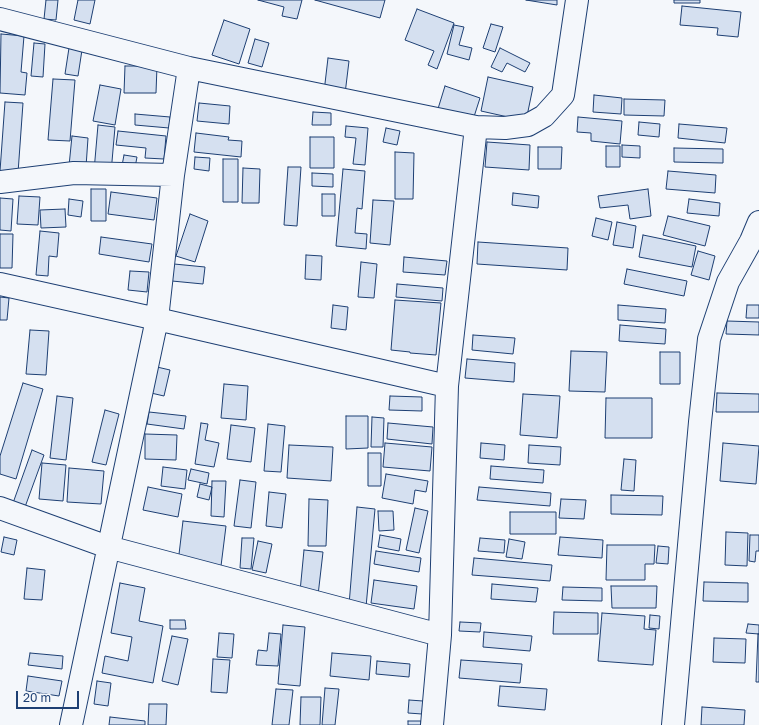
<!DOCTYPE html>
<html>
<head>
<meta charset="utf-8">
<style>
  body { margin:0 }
  #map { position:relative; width:759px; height:725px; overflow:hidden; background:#f4f7fb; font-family:"Golos Text",sans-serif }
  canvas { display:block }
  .scale { position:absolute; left:16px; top:691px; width:63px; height:18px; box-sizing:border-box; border:2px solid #1d3f73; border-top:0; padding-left:5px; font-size:12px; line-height:14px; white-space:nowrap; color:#1d3f73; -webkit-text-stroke:3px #f4f7fb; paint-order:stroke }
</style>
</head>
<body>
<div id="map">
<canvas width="759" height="725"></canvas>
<div class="scale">20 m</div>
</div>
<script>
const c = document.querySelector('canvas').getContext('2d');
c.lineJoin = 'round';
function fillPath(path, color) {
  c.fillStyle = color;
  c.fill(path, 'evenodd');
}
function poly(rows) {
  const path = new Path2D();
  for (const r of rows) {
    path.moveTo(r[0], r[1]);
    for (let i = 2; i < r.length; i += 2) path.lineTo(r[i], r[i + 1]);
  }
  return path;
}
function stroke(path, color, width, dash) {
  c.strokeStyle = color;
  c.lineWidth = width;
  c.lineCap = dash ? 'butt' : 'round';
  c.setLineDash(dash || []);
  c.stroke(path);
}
const building = poly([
  [46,0,58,0,56,20,44,19,46,0],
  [78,0,95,0,90,24,74,20,78,0],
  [258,0,302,0,297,19,282,16,284,7,258,0],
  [315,0,385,0,380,18,315,0],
  [526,0,557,0,557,5,526,0],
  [674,0,700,0,700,3,674,3,674,0],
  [682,6,741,12,738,37,717,35,718,28,680,25,682,6],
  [417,9,454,23,437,69,428,65,434,51,405,40,417,9],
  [224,20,250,29,239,64,212,55,224,20],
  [491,24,503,27,495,52,483,48,491,24],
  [454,25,464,27,459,45,472,48,469,60,447,54,454,25],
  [1,34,24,36,21,72,27,73,25,95,0,93,1,34],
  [255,39,269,43,262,67,248,63,255,39],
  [34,43,45,44,43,77,31,76,34,43],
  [69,48,82,50,78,76,65,74,69,48],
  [500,48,530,63,525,72,507,63,502,72,491,67,500,48],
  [328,58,349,61,345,94,324,92,328,58],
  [125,66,157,66,156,93,124,93,125,66],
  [488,77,533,87,526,121,481,111,488,77],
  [53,79,75,80,70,141,48,140,53,79],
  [100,85,121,89,115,125,93,121,100,85],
  [445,86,480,98,472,123,437,112,445,86],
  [594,95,622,98,621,114,593,112,594,95],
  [624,99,665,100,664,116,624,115,624,99],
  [5,102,23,103,18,173,0,171,5,102],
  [199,103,230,106,229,124,197,121,199,103],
  [313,112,331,113,331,125,312,125,313,112],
  [135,114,170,117,169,128,135,125,135,114],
  [578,117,622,121,620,144,591,141,591,133,577,132,578,117],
  [639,122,660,124,659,137,638,135,639,122],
  [679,124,727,128,725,143,678,138,679,124],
  [98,125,115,127,111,173,94,171,98,125],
  [346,126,368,128,365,165,353,164,356,138,345,137,346,126],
  [386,128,400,131,397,145,383,142,386,128],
  [118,131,166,136,164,159,145,158,146,148,116,145,118,131],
  [196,133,229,137,228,140,242,141,241,157,194,152,196,133],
  [72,136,88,138,86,167,69,166,72,136],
  [310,137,334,137,334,168,310,168,310,137],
  [487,142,530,145,529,170,485,167,487,142],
  [622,145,640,146,640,158,622,157,622,145],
  [606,146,620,146,620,167,606,167,606,146],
  [538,147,562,147,561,169,538,169,538,147],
  [674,148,723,149,723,163,674,162,674,148],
  [395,152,414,153,413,199,395,199,395,152],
  [124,155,137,157,134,173,121,171,124,155],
  [195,157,210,158,209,171,194,169,195,157],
  [223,159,238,159,238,202,223,202,223,159],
  [288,167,301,167,297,226,284,225,288,167],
  [243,168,260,169,259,203,242,203,243,168],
  [343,169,365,171,362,209,357,208,355,233,367,234,366,249,336,246,343,169],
  [668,171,716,175,715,193,666,189,668,171],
  [312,173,333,174,333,187,312,186,312,173],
  [91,189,106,189,106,221,91,221,91,189],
  [648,189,651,216,630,219,628,205,600,208,598,196,648,189],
  [111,192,157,198,154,220,108,214,111,192],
  [513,193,539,196,538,208,512,205,513,193],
  [322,194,335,194,335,216,322,216,322,194],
  [19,196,40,197,38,225,17,224,19,196],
  [0,198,13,199,11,231,0,230,0,198],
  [69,199,83,201,81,217,68,215,69,199],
  [689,199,720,203,719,216,687,213,689,199],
  [373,200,394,201,390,245,370,243,373,200],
  [65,209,66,227,41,228,40,210,65,209],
  [190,214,208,221,195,262,176,256,190,214],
  [668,216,710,226,705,246,663,235,668,216],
  [596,218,612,222,608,240,592,236,596,218],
  [617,222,636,226,633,248,613,245,617,222],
  [40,231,59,233,57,257,49,256,48,276,36,275,40,231],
  [0,234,13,234,12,268,0,268,0,234],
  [643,235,696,246,692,267,639,257,643,235],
  [101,237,152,244,149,262,99,254,101,237],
  [478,242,568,248,567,270,477,264,478,242],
  [698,251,715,256,709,280,691,275,698,251],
  [306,255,322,256,321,280,305,279,306,255],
  [404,257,447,261,445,275,403,272,404,257],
  [361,262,377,264,374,298,358,297,361,262],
  [174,264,205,267,203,284,172,281,174,264],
  [627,269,687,281,684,296,624,284,627,269],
  [130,271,149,272,147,292,128,290,130,271],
  [397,284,443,288,442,301,396,297,397,284],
  [0,297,9,298,7,320,0,320,0,297],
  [395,300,441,303,436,355,410,353,410,352,391,350,395,300],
  [333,305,348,307,346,330,331,328,333,305],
  [618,305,666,309,665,323,618,320,618,305],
  [747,305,759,305,759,318,746,318,747,305],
  [727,321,759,322,759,335,726,334,727,321],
  [620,325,666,329,665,344,619,341,620,325],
  [30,330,49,331,46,375,26,374,30,330],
  [473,335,515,338,513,354,472,350,473,335],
  [571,351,607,352,605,392,569,391,571,351],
  [660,352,680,352,680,384,660,384,660,352],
  [467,359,515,363,514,382,465,378,467,359],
  [157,367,170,370,164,396,151,393,157,367],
  [23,383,43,389,16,479,0,474,0,456,23,383],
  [224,384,248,386,246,420,221,418,224,384],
  [717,393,759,394,759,412,716,412,717,393],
  [523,394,560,396,557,438,520,435,523,394],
  [57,396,73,398,66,460,50,458,57,396],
  [390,396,422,397,422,411,389,410,390,396],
  [606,398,652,398,652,438,605,438,606,398],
  [105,410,119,414,106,465,92,462,105,410],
  [149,412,186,416,184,429,147,424,149,412],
  [346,416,368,416,368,448,346,449,346,416],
  [372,417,384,418,383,447,371,447,372,417],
  [201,423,208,424,205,440,219,443,214,467,195,464,201,423],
  [388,423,433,427,432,444,387,439,388,423],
  [268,424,285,426,281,472,264,471,268,424],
  [231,425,255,428,251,462,227,459,231,425],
  [145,434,177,435,176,460,145,459,145,434],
  [385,443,432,447,430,471,383,467,385,443],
  [481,443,505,445,504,460,480,458,481,443],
  [723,443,759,446,756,484,720,481,723,443],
  [289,445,333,447,331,481,287,478,289,445],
  [529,445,561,447,560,465,528,463,529,445],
  [32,450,44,455,25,507,13,503,32,450],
  [368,453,381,453,381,486,368,486,368,453],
  [624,459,636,460,634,491,621,490,624,459],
  [42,463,66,465,63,501,39,499,42,463],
  [491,466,544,470,543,483,490,479,491,466],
  [163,467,187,470,185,489,161,486,163,467],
  [69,468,104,471,101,504,67,502,69,468],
  [191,469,209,473,207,484,188,480,191,469],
  [386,474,428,481,426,492,415,490,413,504,382,498,386,474],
  [240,480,256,482,251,528,234,526,240,480],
  [212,481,226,481,224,517,211,516,212,481],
  [200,484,212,487,209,500,197,497,200,484],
  [148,487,182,494,178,517,143,510,148,487],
  [479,487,551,493,550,506,477,500,479,487],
  [269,492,286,494,282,528,266,526,269,492],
  [611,495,663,496,662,515,611,514,611,495],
  [309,499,328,500,326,546,308,546,309,499],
  [561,499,586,500,584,519,559,518,561,499],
  [357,507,375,509,366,607,349,605,357,507],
  [415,508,428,511,419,553,406,550,415,508],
  [378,511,393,511,394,530,379,531,378,511],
  [510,512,556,512,556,534,510,534,510,512],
  [183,521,226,526,220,574,177,571,183,521],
  [726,532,748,533,747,566,725,565,726,532],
  [380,535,401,539,399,551,378,547,380,535],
  [750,535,759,535,759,551,756,551,755,562,749,561,750,535],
  [4,537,17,540,14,555,1,552,4,537],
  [560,537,603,540,602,558,558,555,560,537],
  [242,538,254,538,251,569,240,568,242,538],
  [480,538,505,540,504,553,478,551,480,538],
  [509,539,525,542,522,559,506,557,509,539],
  [258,541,272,544,266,573,252,570,258,541],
  [607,545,655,545,654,564,645,564,645,580,606,580,607,545],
  [658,546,669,547,668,564,656,563,658,546],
  [304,550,323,552,317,604,299,602,304,550],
  [376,551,421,558,419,572,374,564,376,551],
  [474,558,552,565,550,581,472,575,474,558],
  [27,568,45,570,42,600,24,599,27,568],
  [374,580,417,586,414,609,371,603,374,580],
  [704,582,748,583,748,602,703,601,704,582],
  [120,583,145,588,139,621,163,626,153,683,102,673,105,656,128,661,132,637,111,633,120,583],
  [492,584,538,588,536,602,491,599,492,584],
  [611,586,657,586,656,608,612,608,611,586],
  [563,587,602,588,602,601,562,600,563,587],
  [554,612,598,613,598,634,553,634,554,612],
  [602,613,645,616,644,629,656,630,653,665,598,661,602,613],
  [650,615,660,616,659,629,649,628,650,615],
  [170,620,185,620,186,629,170,629,170,620],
  [460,622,481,623,480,632,459,631,460,622],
  [748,624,759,625,759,634,746,633,748,624],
  [283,625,305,627,300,686,278,684,283,625],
  [484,632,532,636,530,651,483,647,484,632],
  [219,633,234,634,232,658,217,657,219,633],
  [269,633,281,634,278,666,256,665,258,650,267,651,269,633],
  [758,634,759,634,759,682,756,682,758,634],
  [172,636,188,639,178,685,162,681,172,636],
  [714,638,746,639,745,663,713,662,714,638],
  [30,653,63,656,62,669,28,665,30,653],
  [332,653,371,656,369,680,330,676,332,653],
  [213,659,230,660,227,693,211,692,213,659],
  [461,660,522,664,520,683,459,678,461,660],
  [377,661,410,664,409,677,376,674,377,661],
  [28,676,62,681,59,696,26,691,28,676],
  [97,681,111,683,108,706,94,704,97,681],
  [500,686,547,689,545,710,498,706,500,686],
  [325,688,339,689,335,725,322,725,325,688],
  [276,689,293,690,289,725,272,725,276,689],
  [301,697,321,697,320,725,300,725,301,697],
  [409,700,423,701,422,714,408,713,409,700],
  [149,704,167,704,166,725,148,725,149,704],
  [702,707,745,710,744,725,701,725,702,707],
  [110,717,145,721,145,725,109,725,110,717],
  [408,721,421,721,421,725,408,725,408,721]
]);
fillPath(building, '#d5e0f0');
stroke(building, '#1d3f73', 1);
const minor = poly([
  [0,19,189,68,476,127,505,128,528,125,544,116,563,95,577,0],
  [0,182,74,173,173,175],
  [0,284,157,319,447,386],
  [0,508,108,547,440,635],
  [71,725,157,319,173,175,189,68],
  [432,725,440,635,447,386,476,127],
  [673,725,700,422,709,339,728,282,751,241,759,222]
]);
stroke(minor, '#1d3f73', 24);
stroke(minor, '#f4f7fb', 22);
</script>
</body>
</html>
